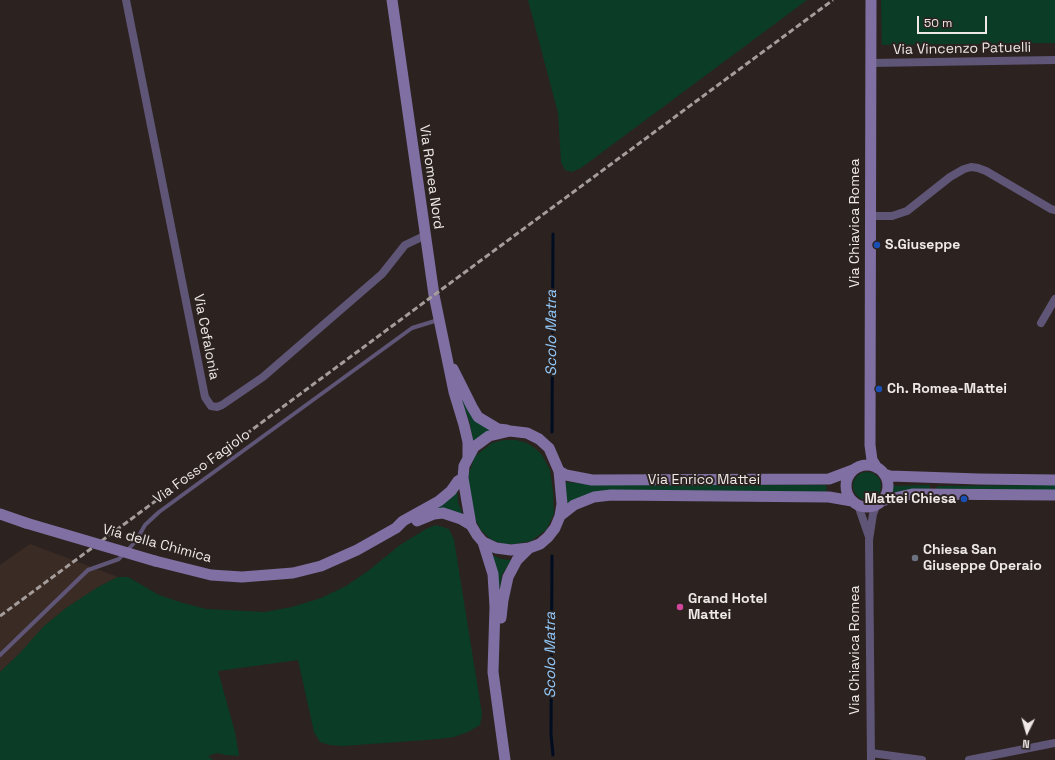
<!DOCTYPE html>
<html>
<head>
<meta charset="utf-8">
<style>
  body { margin:0 }
  #map { position:relative; width:1055px; height:760px; overflow:hidden; background:#2c2320; font-family:"Space Grotesk",sans-serif }
  canvas { display:block }
  .north { position:absolute; left:1007px; top:712px; width:40px; height:40px; -webkit-text-stroke:3px #2c2320; paint-order:stroke; rotate:185deg; font-size:11px; font-weight:700; line-height:16px; text-align:center; color:#eee8e6 }
  .north::after { content:''; display:block; margin:auto; width:14px; height:18px; background:#eee8e6; clip-path:polygon(50% 0,100% 100%,50% 72%,0 100%) }
  .scale { position:absolute; left:917px; top:16px; width:70px; height:18px; box-sizing:border-box; border:2px solid #eee8e6; border-top:0; padding-left:5px; font-size:12px; line-height:14px; white-space:nowrap; color:#eee8e6; -webkit-text-stroke:3px #2c2320; paint-order:stroke }
</style>
</head>
<body>
<div id="map">
<canvas width="1055" height="760"></canvas>
<div class="north">N</div>
<div class="scale">50 m</div>
</div>
<script>
const c = document.querySelector('canvas').getContext('2d');
c.lineJoin = 'round';
function fillPath(path, color) {
  c.fillStyle = color;
  c.fill(path, 'evenodd');
}
function poly(rows) {
  const path = new Path2D();
  for (const r of rows) {
    if (r.length === 3) {
      path.moveTo(r[0] + r[2], r[1]);
      path.arc(r[0], r[1], r[2], 0, 2 * Math.PI);
      continue;
    }
    path.moveTo(r[0], r[1]);
    for (let i = 2; i < r.length; i += 2) path.lineTo(r[i], r[i + 1]);
  }
  return path;
}
function stroke(path, color, width, dash) {
  c.strokeStyle = color;
  c.lineWidth = width;
  c.lineCap = dash ? 'butt' : 'round';
  c.setLineDash(dash || []);
  c.stroke(path);
}
function drawText(font, color, halo, rows, align = 'center') {
  c.font = font + ' "Space Grotesk",sans-serif';
  c.lineWidth = 4;
  c.setLineDash([]);
  c.textBaseline = 'middle';
  c.strokeStyle = halo;
  c.fillStyle = color;
  for (const [text, x, y, turn = 0] of rows) {
    c.save();
    c.translate(x, y);
    c.rotate((+turn || 0) * Math.PI / 180);
    c.textAlign = isNaN(turn) ? turn : align;
    if (halo) c.strokeText(text, 0, 0);
    c.fillText(text, 0, 0);
    c.restore();
  }
}
fillPath(poly([
  [30,544,118,577,98,587,19,654,0,672,0,565]
]), '#3a2b25');
fillPath(poly([
  [528,0,807,0,581,168,572,172,565,170,561,162,558,113],
  [881,0,1055,0,1055,43,882,45],
  [456,383,492,430,473,443,470,423,458,393],
  [504,440,516,440,527,443,536,449,542,455,550,470,553,491,554,514,546,530,531,541,515,544,502,544,490,539,481,530,475,519,468,486,469,473,475,456,492,443],
  [867,486,14],
  [565,482,601,485,826,485,827,492,606,492,567,508],
  [930,485,930,490,890,495,890,486],
  [1055,485,1055,492,936,491,937,486],
  [457,487,458,502,463,515,432,509],
  [436,525,449,529,454,540,482,714,480,725,468,732,454,737,439,739,343,746,330,745,320,742,314,732,298,660,218,671,235,732,239,756,226,755,217,753,208,756,213,760,0,760,0,672,19,654,44,626,66,608,98,587,118,577,128,577,159,595,183,603,206,609,265,612,292,607,321,598,346,586,368,571,400,545,426,529],
  [492,555,501,559,511,560,502,575,498,597]
]), '#0a3c26');
stroke(poly([
  [552,432,553,234],
  [552,556,551,734,553,755]
]), '#000d20', 3);
stroke(poly([
  [0,655,88,570,119,559,136,541,145,525,159,512,412,328,438,320]
]), '#5f5576', 4);
stroke(poly([
  [126,0,205,397,211,406,217,407,222,405,263,377,382,274,405,245,424,236],
  [870,63,1055,60],
  [870,216,892,216,907,211,950,177,964,169,971,167,978,168,986,171,1051,209,1055,210],
  [1041,323,1055,299],
  [858,505,869,537],
  [871,753,922,760],
  [871,760,869,540,873,514,877,504],
  [969,760,1055,743]
]), '#5f5576', 8);
stroke(poly([
  [392,0,434,295,454,392,464,425,468,442,468,457],
  [871,0,870,445,872,460,877,468],
  [453,369,472,407,478,417,498,429,507,430],
  [510,431,527,433,539,439,549,448,559,471,562,504,560,516,555,528,548,537,540,544,529,548,511,550,496,548,483,542,477,535,471,525,463,478,464,466,474,447,489,436,510,431],
  [867,486,21],
  [559,471,566,475,592,480,829,479,853,470],
  [884,474,890,476,979,479,1055,480],
  [881,501,912,494,1055,495],
  [0,514,26,523],
  [560,516,574,505,594,497,611,495,829,497,852,501],
  [417,521,434,514,443,513,461,519,471,525],
  [483,542,493,574,495,607,493,672,505,760],
  [155,561,211,575,242,577,293,573,321,566,357,550,396,528,403,521,439,501,451,491,458,481,463,478],
  [501,618,503,600,508,577,517,560,529,548]
]), '#7f6fa3', 11);
stroke(poly([
  [0,616,833,0]
]), '#a59d9b', 3, [6, 3]);
stroke(poly([
  [26,523,155,561]
]), '#7f6fa3', 11);
for (const [x, y, r, color] of [
  [877,245,4,"#1a4fb4"],
  [879,389,4,"#1a4fb4"],
  [964,499,4,"#1a4fb4"],
  [915,558,4,"#6b7280"],
  [680,607,4,"#d1479c"]
]) {
  const dot = new Path2D();
  dot.arc(x, y, r, 0, 2 * Math.PI);
  c.fillStyle = color;
  c.fill(dot);
  stroke(dot, '#2c2320', 1.5);
}
drawText('14px', '#eee8e6', '#2c2320', [
  ["Via Vincenzo Patuelli",962,49,-1],
  ["Via Romea Nord",431,177,82],
  ["Via Chiavica Romea",855,223,-90],
  ["Via Cefalonia",206,337,79],
  ["Via Fosso Fagiolo",202,467,-36],
  ["Via Enrico Mattei",704,480],
  ["Via della Chimica",157,544,15],
  ["Via Chiavica Romea",855,650,-90]
]);
drawText('bold 14px', '#eee8e6', '#2c2320', [
  ["S.Giuseppe",885,245],
  ["Ch. Romea-Mattei",887,389],
  ["Mattei Chiesa",956,499,"right"],
  ["Chiesa San",923,550],
  ["Giuseppe Operaio",923,566],
  ["Grand Hotel",688,599],
  ["Mattei",688,615]
], 'left');
drawText('italic 15px', '#93c9fa', '#2c2320', [
  ["Scolo Matra",552,333,-90],
  ["Scolo Matra",551,655,-90]
]);
</script>
</body>
</html>
